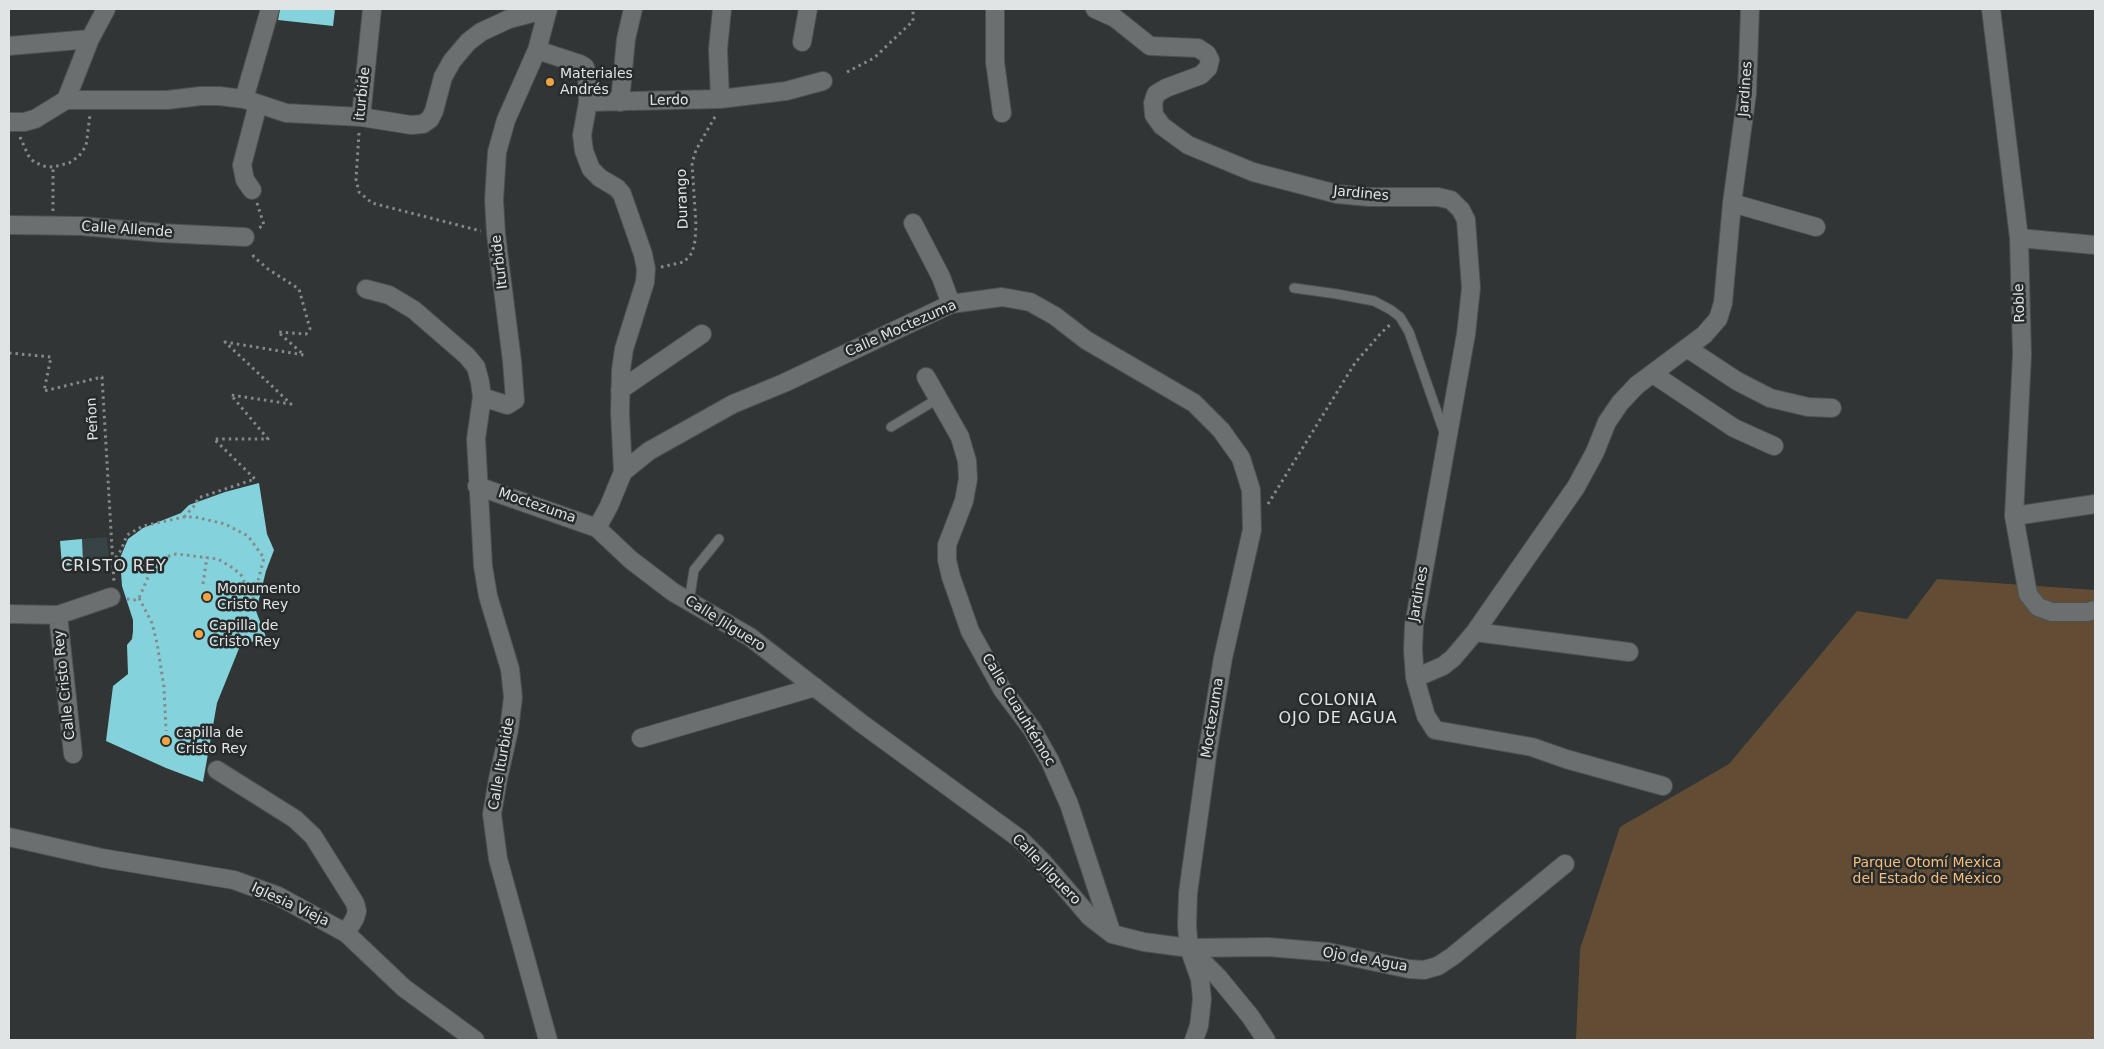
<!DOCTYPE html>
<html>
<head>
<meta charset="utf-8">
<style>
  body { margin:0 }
  #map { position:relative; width:2104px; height:1049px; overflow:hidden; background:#313535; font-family:"DejaVu Sans",sans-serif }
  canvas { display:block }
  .frame { position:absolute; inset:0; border:10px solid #e1e4e4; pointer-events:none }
</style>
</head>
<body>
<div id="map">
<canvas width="2104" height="1049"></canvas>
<div class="frame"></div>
</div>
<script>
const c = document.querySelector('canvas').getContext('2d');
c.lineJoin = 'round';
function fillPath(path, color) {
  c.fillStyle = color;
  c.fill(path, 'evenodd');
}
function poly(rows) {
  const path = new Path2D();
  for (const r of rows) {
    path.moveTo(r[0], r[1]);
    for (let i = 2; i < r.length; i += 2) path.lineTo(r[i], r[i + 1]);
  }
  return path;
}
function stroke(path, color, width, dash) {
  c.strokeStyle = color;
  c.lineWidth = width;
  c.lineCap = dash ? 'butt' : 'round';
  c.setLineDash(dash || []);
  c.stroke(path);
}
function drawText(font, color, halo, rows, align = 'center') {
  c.font = font + ' "DejaVu Sans",sans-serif';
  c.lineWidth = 5;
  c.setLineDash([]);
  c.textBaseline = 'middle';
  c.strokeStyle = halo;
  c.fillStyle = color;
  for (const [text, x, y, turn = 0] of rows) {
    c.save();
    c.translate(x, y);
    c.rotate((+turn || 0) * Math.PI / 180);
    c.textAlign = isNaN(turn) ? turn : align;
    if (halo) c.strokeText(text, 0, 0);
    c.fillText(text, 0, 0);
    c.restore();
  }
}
fillPath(poly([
  [107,537,109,562,62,566,60,541]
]), '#374344');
fillPath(poly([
  [1937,579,2095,590,2095,1040,1576,1040,1580,949,1620,827,1729,764,1857,611,1907,619]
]), '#634c34');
fillPath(poly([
  [280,9,335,9,333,26,278,20],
  [259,483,267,534,274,550,266,571,256,611,266,637,240,646,217,703,203,782,166,768,106,741,113,686,128,674,127,645,132,639,133,631,133,620,122,586,120,558,128,539,143,528,181,513,189,505,225,492],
  [82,539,83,564,62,566,60,541]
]), '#84d3dc');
const service = poly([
  [1294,288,1337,294,1374,301,1391,310,1400,317,1409,332,1445,435],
  [891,427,939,398],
  [689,602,694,570,719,539]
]);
const minor = poly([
  [995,9,995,62,1002,113],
  [1095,9,1115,18,1150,46,1198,48,1207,54,1210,60,1208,68,1201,75,1166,88,1156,94,1153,103,1154,115,1162,126,1188,145,1253,172,1337,194,1369,197,1438,197,1451,200,1461,210,1466,220,1471,288,1466,334,1414,625,1413,650,1415,678,1443,666,1453,658,1475,632,1576,487,1595,452,1607,422,1620,403,1637,385,1704,335,1718,319,1723,303,1732,203,1747,93,1750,9],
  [1991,9,2019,238,2022,355,2014,516,2028,594,2038,607,2052,612,2087,612,2095,610],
  [802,42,808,9],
  [9,46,90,39],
  [537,50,580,64,585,67,587,74,588,102,582,135,584,151,591,169,600,178,617,188,622,194,643,254,646,269,645,282,624,349,621,370,620,413,623,472,609,506,597,528],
  [244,99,270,9],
  [720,99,718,49,722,9],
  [66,100,90,39,106,9],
  [588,102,720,99,786,91,823,81],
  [620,102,626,39,633,9],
  [361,117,372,9],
  [9,122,24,122,35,119,66,100,167,100,201,96,219,96,244,99,286,113,361,117,411,125,423,124,430,119,434,111,443,77,452,61,468,42,481,32,509,19,548,9],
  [252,190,245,180,242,165,258,104],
  [1732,203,1816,227],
  [913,223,941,277,951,304],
  [9,225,81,226,161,233,245,237],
  [2019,238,2095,245],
  [366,289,389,295,414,310,467,356,476,367,480,382,482,397,476,439,483,566,488,596,510,669,513,697,509,730,498,779,492,814,498,859,548,1040],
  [1687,348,1737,381,1770,398,1808,407,1832,408],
  [1653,374,1734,428,1774,446],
  [926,377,960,437,967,461,968,479,964,501,947,545,947,560,951,577,970,631,1002,689,1032,729,1050,761,1069,804,1112,934],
  [620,390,702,334],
  [482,397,507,405,515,400,512,361,496,234,494,200,497,152,506,120,537,50,548,9],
  [623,472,649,451,733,404,784,383,951,304,1002,297,1030,302,1055,316,1086,340,1194,403,1221,430,1241,458,1251,490,1252,530,1223,658,1208,749,1188,893,1187,926,1189,948,1200,979,1202,999,1199,1026,1194,1040],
  [477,486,597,528,631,560,673,592,750,637,861,723,1020,839,1042,861,1090,917,1112,934,1144,942,1189,948,1268,947,1328,952,1409,969,1424,970,1438,966,1453,956,1565,864],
  [2014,516,2095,504],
  [9,614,58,615,111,597],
  [58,615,73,754],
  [1475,632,1629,652],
  [1415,678,1426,716,1435,730,1532,747,1566,759,1663,786],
  [641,738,815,687],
  [217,770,295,819,313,836,355,903,357,911,355,918,346,933],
  [9,837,102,858,234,880,278,896,346,933,404,988,475,1040],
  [1191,950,1218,977,1250,1016,1266,1040]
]);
stroke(service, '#4d5051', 11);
stroke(minor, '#4d5051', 20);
stroke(poly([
  [847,72,874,58,913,21,913,9],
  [359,133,356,179,359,192,372,203,481,231],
  [20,137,28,155,34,162,44,166,53,167,69,163,79,156,86,146,90,115],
  [257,203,264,225,257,229],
  [53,211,53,167],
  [661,267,684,262,692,253,695,241,696,225,692,163,696,150,716,115],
  [9,353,51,357,44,391,102,377,114,582],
  [1268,504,1355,363,1381,333,1391,324],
  [184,517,195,505,198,498,255,479,214,439,268,439,231,395,291,404,225,342,304,355,278,332,306,334,310,329,299,289,268,269,254,257,251,252],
  [112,563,121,550,127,535,143,526,184,517,195,517,225,524,248,536,264,558,253,600],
  [203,584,207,557],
  [139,598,152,623,157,643,164,687,166,731],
  [127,599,135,600,139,598,152,568,166,557,176,554,218,559,233,568,241,575,253,600]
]), '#858989', 3, [2.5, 4]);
stroke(service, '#6b6f70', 9);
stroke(minor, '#6b6f70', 18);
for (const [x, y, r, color] of [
  [550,82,5,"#f3a442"],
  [207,597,5,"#f3a442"],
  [199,634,5,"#f3a442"],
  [166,741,5,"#f3a442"]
]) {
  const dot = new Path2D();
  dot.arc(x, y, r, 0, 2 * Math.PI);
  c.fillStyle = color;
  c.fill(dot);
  stroke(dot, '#272b2b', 2);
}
drawText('14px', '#e1e4e4', '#272b2b', [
  ["Materiales",560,74],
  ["Andrés",560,90],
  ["Monumento",217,589],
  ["Cristo Rey",217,605],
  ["Capilla de",209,626],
  ["Cristo Rey",209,642],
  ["capilla de",176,733],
  ["Cristo Rey",176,749]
], 'left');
drawText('14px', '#e1e4e4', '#272b2b', [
  ["Jardines",1746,89,-86],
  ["iturbide",363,94,-84],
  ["Lerdo",669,101,-1],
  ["Jardines",1361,194,5],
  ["Durango",683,199,-92],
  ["Calle Allende",127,230,4],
  ["Iturbide",500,262,-97],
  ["Roble",2020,303,-92],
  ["Calle Moctezuma",901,329,-24],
  ["Peñon",93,419,-93],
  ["Moctezuma",537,506,19],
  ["Jardines",1419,594,-80],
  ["Calle Jilguero",725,624,32],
  ["Calle Cristo Rey",65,685,-96],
  ["Calle Cuauhtémoc",1018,710,59],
  ["Moctezuma",1213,718,-81],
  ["Calle Iturbide",502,764,-80],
  ["Calle Jilguero",1046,870,46],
  ["Iglesia Vieja",290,905,25],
  ["Ojo de Agua",1365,960,10]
]);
drawText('14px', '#f9bd7b', '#272b2b', [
  ["Parque Otomí Mexica",1927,863],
  ["del Estado de México",1927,879]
]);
c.letterSpacing = '1px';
drawText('16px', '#e1e4e4', '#272b2b', [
  ["CRISTO REY",114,567],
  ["COLONIA",1338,701],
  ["OJO DE AGUA",1338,719]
]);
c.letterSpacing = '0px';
</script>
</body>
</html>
